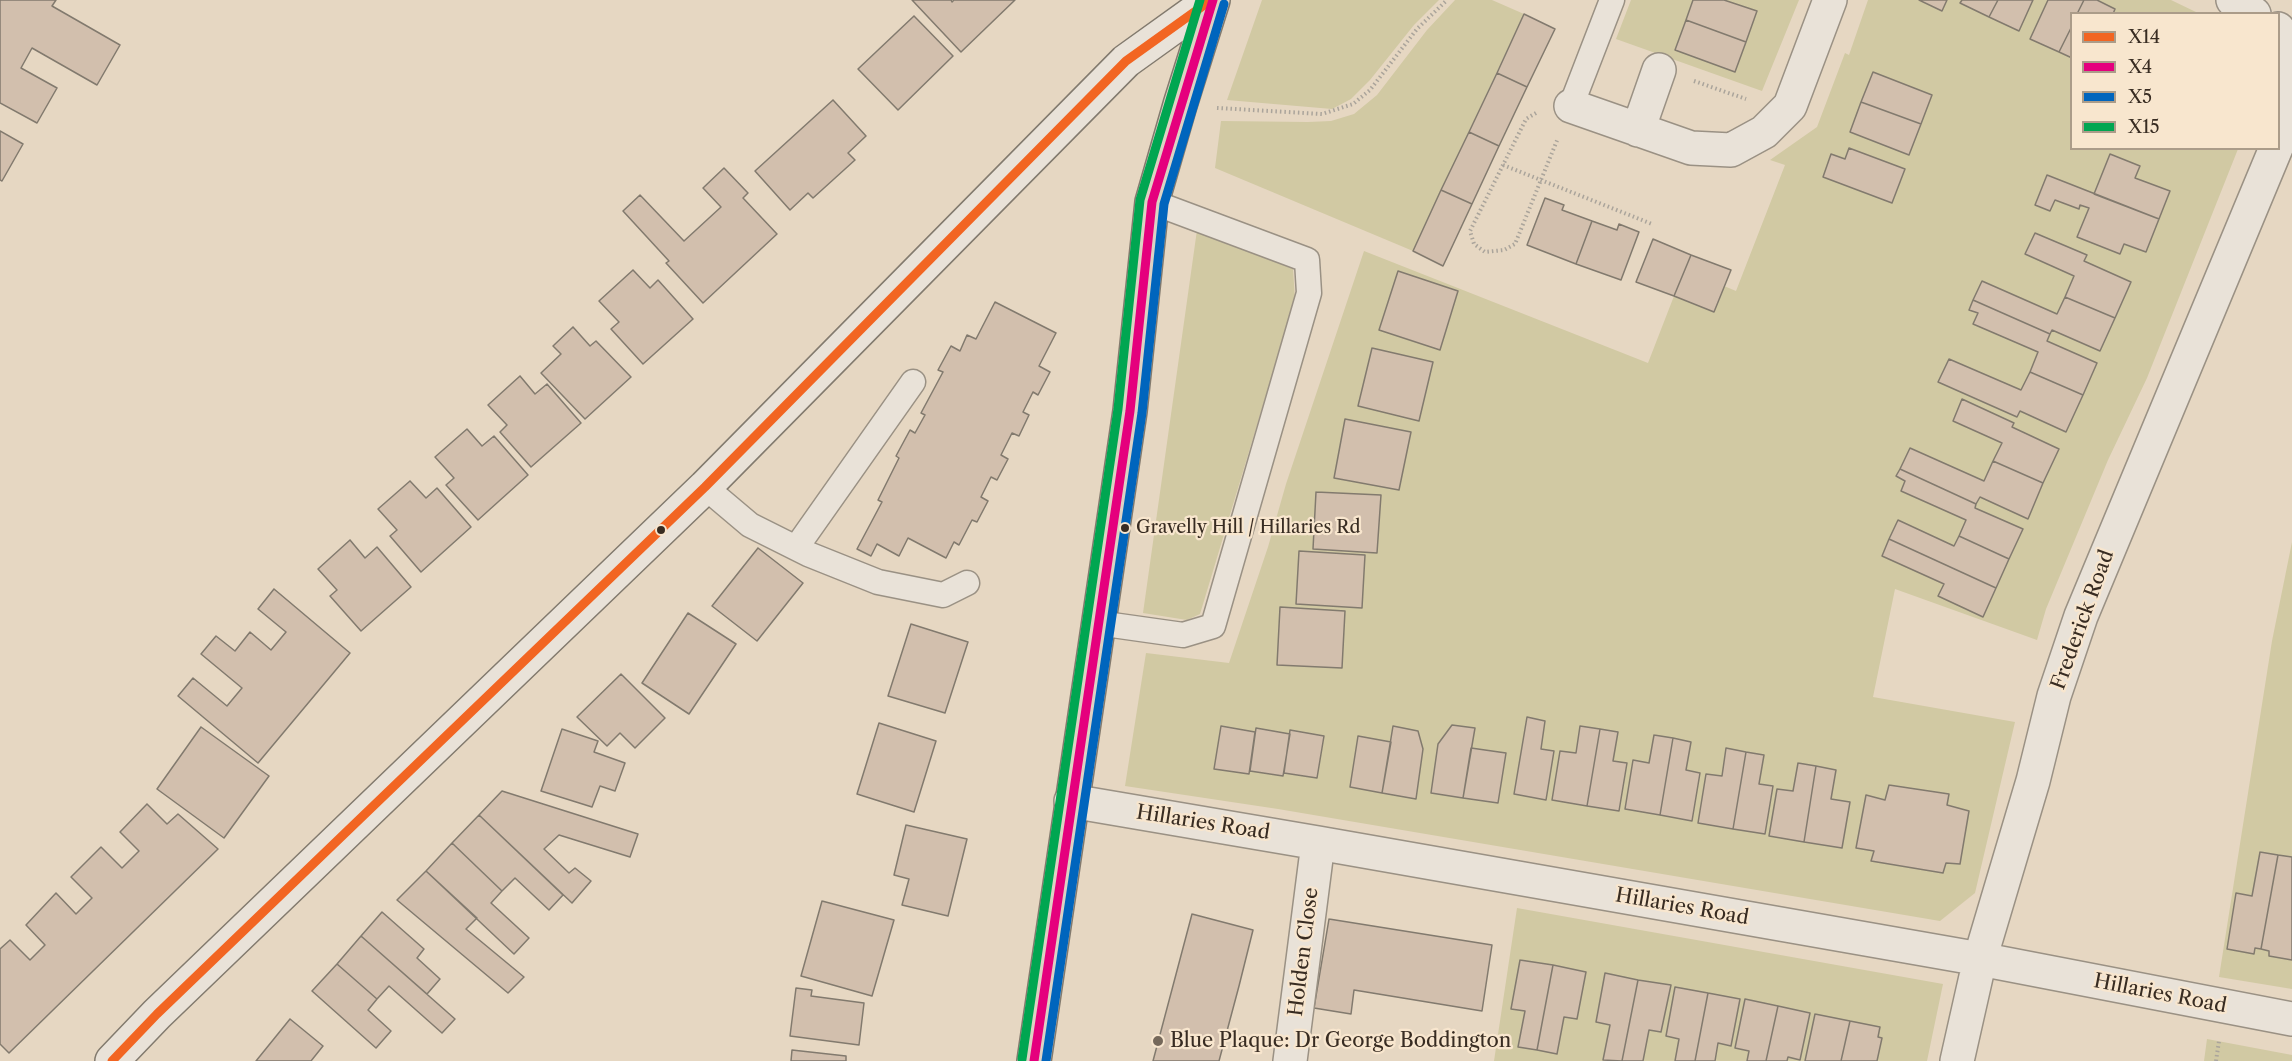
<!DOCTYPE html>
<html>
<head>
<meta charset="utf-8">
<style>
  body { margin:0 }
  #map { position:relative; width:2292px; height:1061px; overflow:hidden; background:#e6d7c2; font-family:"Libre Caslon Text",serif }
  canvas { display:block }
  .legend { position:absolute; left:2070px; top:12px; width:210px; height:138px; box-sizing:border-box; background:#f8e6ce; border:2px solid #ab9c89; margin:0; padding:8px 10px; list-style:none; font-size:18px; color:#382c22 }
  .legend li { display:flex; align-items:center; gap:12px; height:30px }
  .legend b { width:30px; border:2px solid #ab9c89 }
</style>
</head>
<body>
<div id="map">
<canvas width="2292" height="1061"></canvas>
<ul class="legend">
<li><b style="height:8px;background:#f26522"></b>X14</li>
<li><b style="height:8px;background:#e5007d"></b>X4</li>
<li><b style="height:8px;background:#0065bd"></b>X5</li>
<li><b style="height:8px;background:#00a651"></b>X15</li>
</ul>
</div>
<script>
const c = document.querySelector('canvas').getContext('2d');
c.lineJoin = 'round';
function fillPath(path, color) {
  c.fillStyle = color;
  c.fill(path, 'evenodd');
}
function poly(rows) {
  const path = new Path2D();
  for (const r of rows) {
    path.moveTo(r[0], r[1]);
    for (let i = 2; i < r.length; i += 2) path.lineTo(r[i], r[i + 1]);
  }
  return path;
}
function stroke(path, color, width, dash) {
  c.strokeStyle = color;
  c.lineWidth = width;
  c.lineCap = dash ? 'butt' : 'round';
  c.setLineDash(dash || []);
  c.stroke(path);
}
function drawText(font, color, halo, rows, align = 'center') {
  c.font = font + ' "Libre Caslon Text",serif';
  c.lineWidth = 4.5;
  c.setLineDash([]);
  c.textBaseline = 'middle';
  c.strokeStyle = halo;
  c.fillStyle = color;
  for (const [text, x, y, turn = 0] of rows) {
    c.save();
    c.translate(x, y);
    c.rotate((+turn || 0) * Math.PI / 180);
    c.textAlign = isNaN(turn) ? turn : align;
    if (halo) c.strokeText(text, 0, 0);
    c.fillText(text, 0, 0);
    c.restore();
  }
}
fillPath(poly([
  [1262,0,1439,0,1414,25,1370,80,1351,99,1332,109,1227,100],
  [1455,0,1492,0,1524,14,1413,251,1215,168,1221,121,1308,122,1331,121,1354,114,1377,95,1427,30],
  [1631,0,1693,0,1686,20,1757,12,1724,0,1799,0,1762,91,1616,39],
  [1868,0,2171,0,2198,13,2072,14,2072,148,2238,149,2147,378,2108,460,2046,609,2037,640,1895,589,1873,697,2015,722,1975,893,1940,921,1278,809,1125,786,1146,653,1229,663,1268,547,1286,484,1364,251,1648,363,1674,296,1714,312,1724,286,1736,291,1785,165,1770,160,1817,127,1845,53,1849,55],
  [1197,230,1293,269,1295,299,1200,614,1187,620,1143,613],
  [2292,542,2292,989,2219,977,2272,641],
  [1517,908,1943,984,1927,1061,1494,1061],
  [2207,1039,2292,1055,2292,1061,2204,1061]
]), '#d1c9a3');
const building = poly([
  [0,0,56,0,52,6,120,45,97,85,32,48,21,68,57,88,37,123,0,103,0,0],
  [912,0,951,0,952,2,954,0,1015,0,961,52,912,0],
  [1693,0,1724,0,1757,11,1746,42,1686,20,1693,0],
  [1919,0,1947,0,1942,11,1919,0],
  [1962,0,1998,0,1989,17,1960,3,1962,0],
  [1998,0,2033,0,2019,31,1989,17,1998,0],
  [2048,0,2084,0,2077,14,2072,14,2072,26,2059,52,2030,39,2048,0],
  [2084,0,2097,0,2115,9,2113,14,2077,14,2084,0],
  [1524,14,1555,29,1527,87,1497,73,1524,14],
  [914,16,953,56,898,110,858,69,914,16],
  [1686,20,1746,42,1735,72,1675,50,1686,20],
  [2072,26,2072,58,2059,52,2072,26],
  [1873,72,1932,95,1921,124,1861,102,1873,72],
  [1497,73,1527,87,1499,146,1469,132,1497,73],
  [833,100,866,136,848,153,855,160,813,198,808,193,790,210,755,171,833,100],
  [1861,102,1921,124,1909,155,1850,132,1861,102],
  [0,131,23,144,2,181,0,180,0,131],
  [1469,132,1499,146,1472,204,1441,190,1469,132],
  [1849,148,1905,169,1892,203,1823,177,1831,154,1845,159,1849,148],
  [2110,154,2140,166,2135,178,2170,191,2159,219,2094,194,2110,154],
  [724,168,748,193,743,198,777,234,703,303,666,263,669,261,623,211,640,195,684,241,721,207,703,188,724,168],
  [2047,175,2159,219,2146,252,2124,244,2120,254,2077,237,2089,208,2080,205,2079,209,2055,200,2050,211,2035,205,2047,175],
  [1441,190,1472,204,1443,266,1413,251,1441,190],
  [1545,198,1564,205,1562,210,1592,221,1576,264,1527,245,1545,198],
  [1592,221,1617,230,1619,224,1639,232,1621,280,1576,264,1592,221],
  [2035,233,2087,255,2084,261,2131,282,2115,318,2065,297,2074,276,2025,254,2035,233],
  [1653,239,1691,255,1674,296,1636,282,1653,239],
  [1691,255,1731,270,1714,312,1674,296,1691,255],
  [633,270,650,288,658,280,693,319,643,364,611,329,619,322,599,301,633,270],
  [1398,271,1458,291,1440,350,1379,330,1398,271],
  [1982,281,2057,314,2065,297,2115,318,2100,351,2052,330,2050,334,1973,300,1982,281],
  [1973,300,2050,334,2047,341,2097,363,2083,395,2030,372,2038,352,1973,324,1978,313,1969,310,1973,300],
  [995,302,1056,333,1039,366,1050,372,1038,395,1033,392,1023,412,1029,415,1019,436,1012,433,1001,455,1008,459,997,480,991,477,981,497,988,501,977,522,972,520,959,545,954,542,946,558,908,538,899,556,877,544,871,556,857,549,882,502,878,500,899,458,896,456,910,430,915,433,925,415,921,413,943,372,938,370,951,346,960,351,967,335,976,339,995,302],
  [573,327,590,346,596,341,631,377,585,419,541,373,561,354,553,346,573,327],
  [1372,348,1433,362,1419,421,1358,406,1372,348],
  [1949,359,2021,390,2030,372,2083,395,2066,432,2020,411,2017,417,1938,382,1949,359],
  [520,376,535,394,547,384,581,423,531,467,500,432,507,425,488,405,520,376],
  [1962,399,2014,423,2012,427,2059,449,2043,483,1993,461,2002,443,1953,421,1962,399],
  [1345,419,1411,432,1399,490,1334,478,1345,419],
  [467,429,482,446,494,436,528,475,478,520,446,485,454,478,435,457,467,429],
  [1910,448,1984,481,1993,461,2043,483,2028,519,1980,497,1976,504,1900,469,1910,448],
  [1900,469,1976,504,1975,508,2023,529,2009,559,1959,536,1966,520,1901,491,1905,481,1896,476,1900,469],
  [410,481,426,498,437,488,471,527,421,572,390,536,397,530,378,509,410,481],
  [1316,492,1381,495,1377,553,1313,549,1316,492],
  [1898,520,1954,546,1959,536,2009,559,1996,588,1889,539,1898,520],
  [1889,539,1996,588,1983,617,1938,596,1944,584,1882,556,1889,539],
  [350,540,365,558,377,547,411,587,361,631,330,596,337,590,318,569,350,540],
  [758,548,803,583,757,641,712,606,758,548],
  [1299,551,1365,555,1362,608,1296,604,1299,551],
  [274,589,350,653,258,763,178,696,193,678,227,706,242,688,201,654,216,636,235,651,250,632,271,650,286,632,258,609,274,589],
  [1280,607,1345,611,1342,668,1277,665,1280,607],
  [688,613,736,644,689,714,642,683,688,613],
  [911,624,968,642,945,713,888,696,911,624],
  [621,674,665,718,635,748,620,733,607,746,577,717,621,674],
  [1527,717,1545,721,1541,749,1554,751,1546,800,1514,794,1527,717],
  [879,723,936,741,914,812,857,794,879,723],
  [1452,725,1475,728,1463,798,1431,793,1438,744,1452,725],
  [1221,726,1255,732,1249,774,1214,769,1221,726],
  [1393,726,1418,731,1423,749,1416,799,1382,793,1393,726],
  [1580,726,1600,729,1587,806,1552,800,1560,751,1576,753,1580,726],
  [201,727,269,776,224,838,157,789,201,727],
  [1256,728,1290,734,1283,776,1250,771,1256,728],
  [562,729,598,741,594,752,625,763,615,791,600,786,592,807,541,791,562,729],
  [1600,729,1618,732,1613,761,1627,763,1619,811,1587,806,1600,729],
  [1290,730,1324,736,1317,778,1284,773,1290,730],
  [1654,735,1673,738,1660,815,1625,809,1633,760,1649,763,1654,735],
  [1358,736,1391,742,1382,793,1350,787,1358,736],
  [1673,738,1691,742,1686,770,1700,773,1692,821,1660,815,1673,738],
  [1471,748,1506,753,1498,803,1463,798,1471,748],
  [1726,748,1746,752,1733,829,1698,823,1706,774,1722,776,1726,748],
  [1746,752,1764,755,1759,784,1773,786,1765,834,1733,829,1746,752],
  [1798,763,1816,766,1804,842,1769,836,1777,789,1793,791,1798,763],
  [1816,766,1836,770,1831,799,1850,802,1842,848,1804,842,1816,766],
  [1889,785,1949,794,1947,805,1969,811,1960,864,1946,863,1943,873,1871,861,1874,851,1856,848,1866,795,1885,800,1889,785],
  [502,791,638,834,630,857,559,835,544,849,569,873,575,868,591,881,572,903,479,815,502,791],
  [147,804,167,824,178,814,218,849,9,1053,0,1044,0,949,10,940,30,960,45,945,26,925,56,893,76,914,92,898,71,877,101,847,122,868,139,851,120,832,147,804],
  [479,815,563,895,549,910,515,878,502,891,452,843,479,815],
  [906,825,967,839,948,916,902,905,909,879,894,875,906,825],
  [452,843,502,891,491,903,529,938,514,954,426,871,452,843],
  [2260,852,2278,855,2261,949,2255,948,2254,954,2227,949,2236,893,2252,896,2260,852],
  [2278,855,2292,857,2292,960,2269,956,2269,951,2261,949,2278,855],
  [426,871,477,918,466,929,524,977,508,993,397,900,426,871],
  [822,901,894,920,872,996,801,976,822,901],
  [382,912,424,949,417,958,440,979,427,994,361,936,382,912],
  [1192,914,1253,930,1239,986,1219,1061,1153,1061,1192,914],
  [1329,919,1492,945,1482,1011,1354,990,1351,1014,1314,1008,1329,919],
  [361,936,455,1019,442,1033,389,986,377,999,337,964,361,936],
  [1520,960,1553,965,1537,1050,1518,1047,1525,1011,1511,1009,1520,960],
  [337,964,377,999,368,1010,391,1031,376,1048,312,991,337,964],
  [1553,965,1586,972,1577,1019,1564,1017,1557,1054,1537,1050,1553,965],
  [1605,973,1638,980,1622,1061,1603,1060,1610,1025,1596,1022,1605,973],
  [1638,980,1671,985,1661,1032,1649,1030,1643,1061,1622,1061,1638,980],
  [1675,987,1708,993,1695,1061,1675,1061,1679,1039,1666,1036,1675,987],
  [796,988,812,990,811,996,864,1003,859,1045,790,1036,796,988],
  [1708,993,1740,999,1731,1046,1718,1043,1715,1061,1695,1061,1708,993],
  [1745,999,1778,1006,1766,1061,1747,1061,1749,1051,1735,1048,1745,999],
  [1778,1006,1810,1013,1800,1060,1788,1057,1787,1061,1766,1061,1778,1006],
  [1815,1014,1850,1021,1841,1061,1805,1061,1815,1014],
  [290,1019,323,1046,311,1061,256,1061,290,1019],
  [1850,1021,1880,1027,1878,1037,1882,1038,1877,1061,1841,1061,1850,1021],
  [792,1050,846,1056,846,1061,791,1061,792,1050]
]);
fillPath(building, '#d2bfad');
stroke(building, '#827a6e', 1.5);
const lane = poly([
  [1571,106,1612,0],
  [705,487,750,525,808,554,878,582,943,595,967,583],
  [796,548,913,382],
  [1098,623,1183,635,1213,626,1309,293,1307,260,1152,202]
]);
const street = poly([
  [2233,0,2254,14],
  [2278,29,2291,59,2292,78],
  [1571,106,1691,148,1731,150,1764,132,1790,106,1830,0],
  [1638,130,1659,70],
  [2278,144,2288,123,2292,97],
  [1071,801,1318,843,1980,959,2292,1019],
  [1290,1061,1318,843],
  [1957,1061,1980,959,2033,781,2054,696,2081,616,2276,148]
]);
const secondary = poly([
  [112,1061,157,1014,705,487,1126,61,1211,0]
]);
const primary = poly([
  [1034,1061,1130,411,1152,202,1180,105,1213,0]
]);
stroke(lane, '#9a9184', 27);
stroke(street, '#9a9184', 36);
stroke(secondary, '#827a6e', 36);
stroke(primary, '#827a6e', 36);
stroke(poly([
  [1694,81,1746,99],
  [1217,108,1322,114,1353,104,1370,90,1417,29,1447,0],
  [1536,113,1526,119,1470,231,1474,244,1485,252,1504,250,1515,244,1558,138],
  [1503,165,1652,224],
  [2216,1061,2219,1041]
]), '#aaa49b', 4, [1.5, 3]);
stroke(lane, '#e9e2d8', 24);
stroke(street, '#e9e2d8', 33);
stroke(secondary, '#e9e2d8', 33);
stroke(primary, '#ddd2c3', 33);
stroke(poly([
  [112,1061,157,1014,705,487,1126,61,1211,0]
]), '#f26522', 9);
stroke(poly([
  [1034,1061,1130,411,1152,202,1213,0]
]), '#e5007d', 9);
stroke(poly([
  [1046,1061,1142,413,1164,204,1224,4]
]), '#0065bd', 9);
stroke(poly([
  [1022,1059,1118,409,1140,200,1200,0]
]), '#00a651', 9);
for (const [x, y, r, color] of [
  [1125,528,5,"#382c22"],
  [661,530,5,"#382c22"],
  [1158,1041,6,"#75685a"]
]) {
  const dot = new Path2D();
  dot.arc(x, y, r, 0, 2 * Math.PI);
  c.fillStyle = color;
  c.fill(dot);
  stroke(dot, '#f8e6ce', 2);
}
drawText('18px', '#382c22', '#f8e6ce', [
  ["Gravelly Hill / Hillaries Rd",1136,528]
], 'left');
drawText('20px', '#382c22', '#f8e6ce', [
  ["Frederick Road",2083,620,-70],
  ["Hillaries Road",1203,823,9],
  ["Hillaries Road",1682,907,10],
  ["Holden Close",1304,952,-83],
  ["Hillaries Road",2160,994,11]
]);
drawText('20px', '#382c22', '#f8e6ce', [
  ["Blue Plaque: Dr George Boddington",1170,1041]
], 'left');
</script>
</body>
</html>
